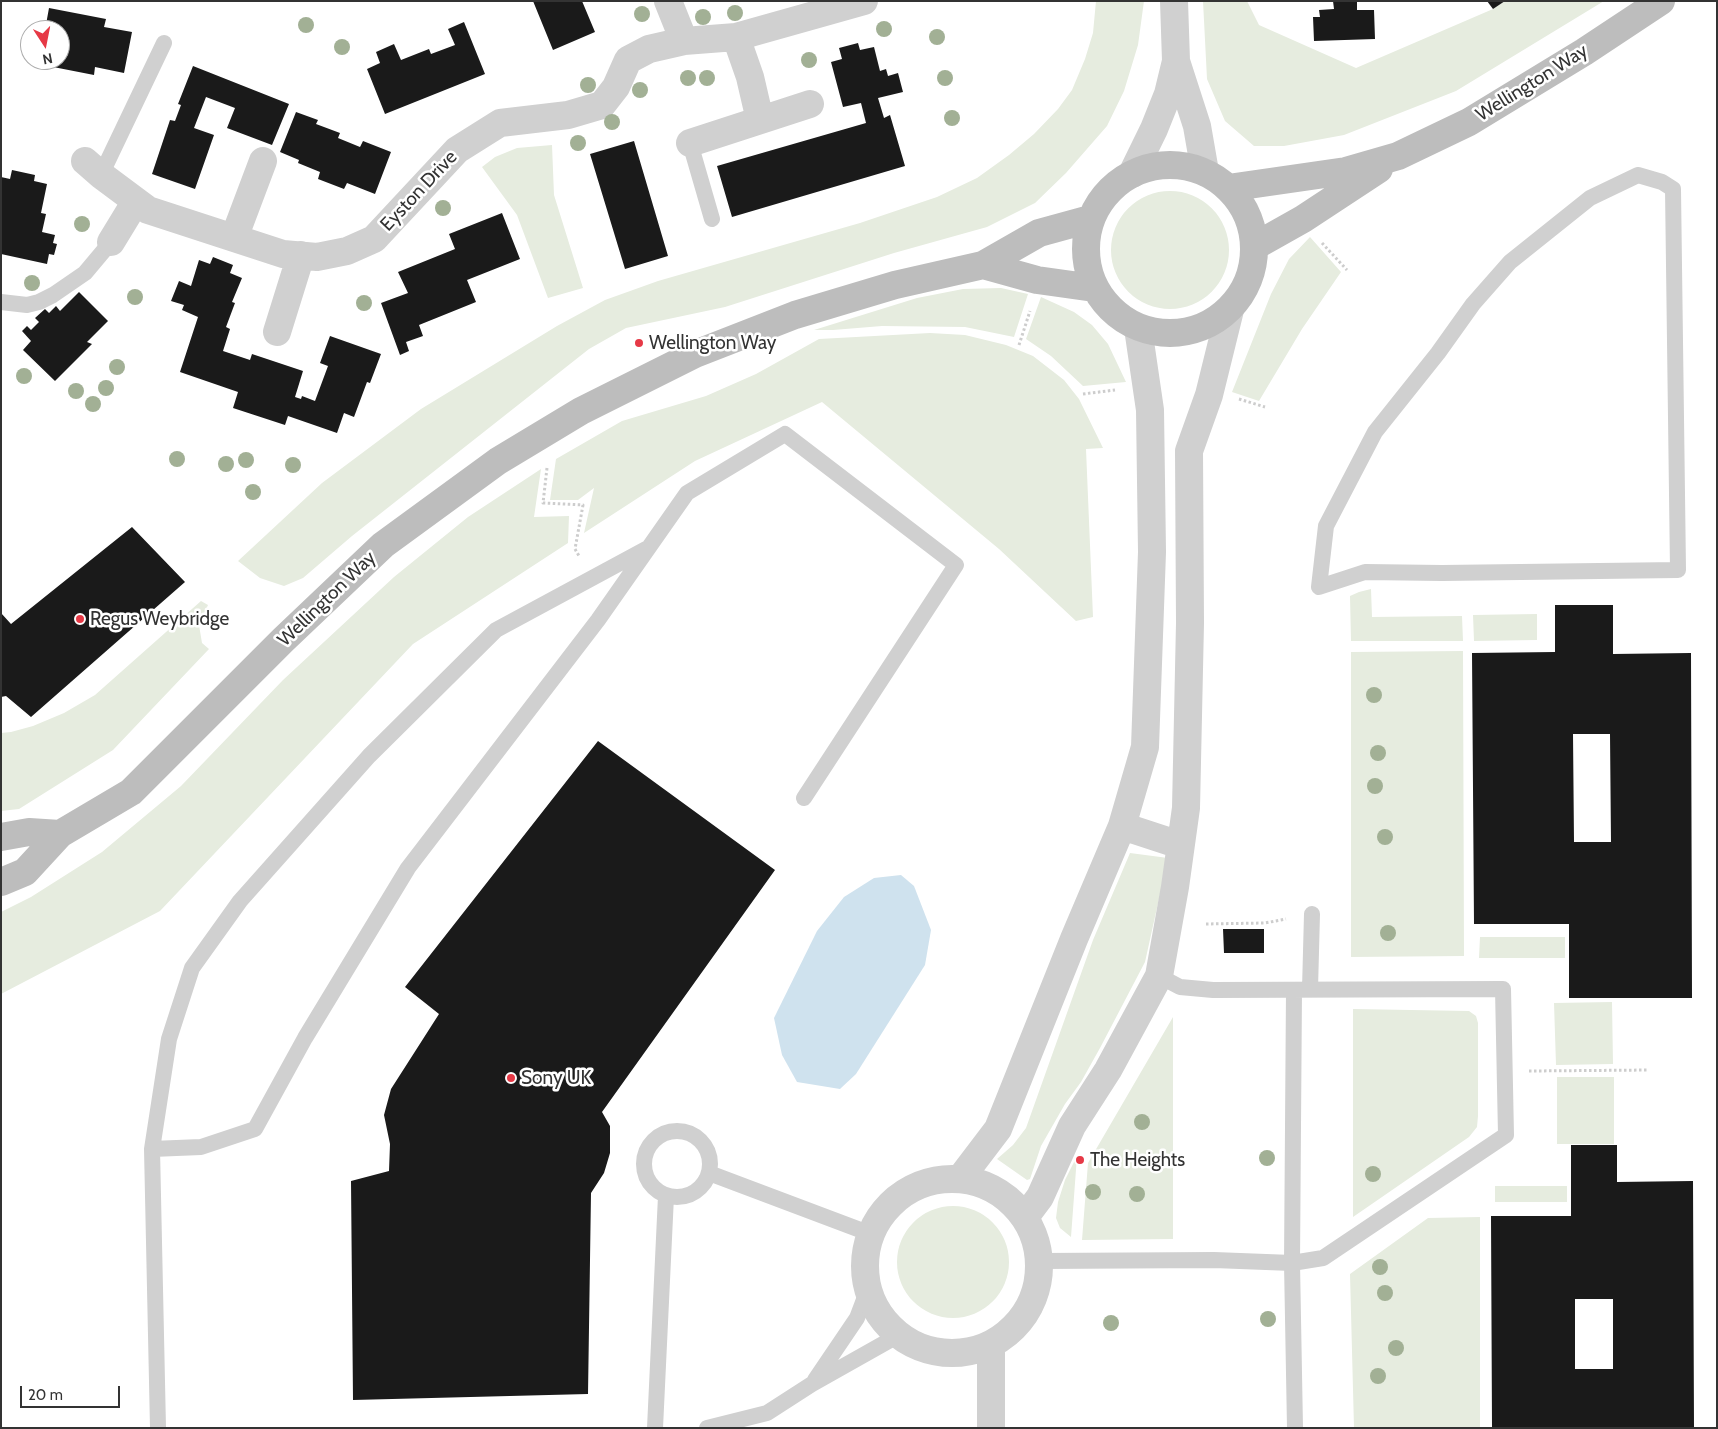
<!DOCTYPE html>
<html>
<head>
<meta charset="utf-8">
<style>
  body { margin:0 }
  #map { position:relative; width:1718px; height:1429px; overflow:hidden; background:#fff; font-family:Cabin,sans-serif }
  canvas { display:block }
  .frame { position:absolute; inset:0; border:2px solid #333; pointer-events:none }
  .north { position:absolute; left:20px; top:20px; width:50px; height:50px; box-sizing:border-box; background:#fff; border:1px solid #adadad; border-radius:50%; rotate:169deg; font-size:14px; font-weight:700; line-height:20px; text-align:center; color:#333 }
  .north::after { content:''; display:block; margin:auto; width:18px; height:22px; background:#e63946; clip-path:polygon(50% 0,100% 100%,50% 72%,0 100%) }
  .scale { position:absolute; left:20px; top:1386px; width:100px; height:22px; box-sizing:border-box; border:2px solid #333; border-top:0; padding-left:6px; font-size:15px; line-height:18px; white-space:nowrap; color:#333; -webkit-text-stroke:4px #fff; paint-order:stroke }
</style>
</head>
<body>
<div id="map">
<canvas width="1718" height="1429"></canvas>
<div class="frame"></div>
<div class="north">N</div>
<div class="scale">20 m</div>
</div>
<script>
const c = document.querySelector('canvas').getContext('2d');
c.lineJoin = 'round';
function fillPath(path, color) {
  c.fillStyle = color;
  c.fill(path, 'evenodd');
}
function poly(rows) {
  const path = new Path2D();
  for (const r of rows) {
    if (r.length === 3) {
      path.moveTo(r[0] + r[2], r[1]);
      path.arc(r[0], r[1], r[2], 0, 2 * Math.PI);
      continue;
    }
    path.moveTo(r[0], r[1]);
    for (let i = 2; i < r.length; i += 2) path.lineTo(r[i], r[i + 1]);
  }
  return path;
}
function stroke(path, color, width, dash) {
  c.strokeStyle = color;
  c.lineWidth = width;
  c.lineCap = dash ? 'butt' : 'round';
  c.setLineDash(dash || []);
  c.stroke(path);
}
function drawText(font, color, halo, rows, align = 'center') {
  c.font = font + ' Cabin,sans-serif';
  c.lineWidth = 5;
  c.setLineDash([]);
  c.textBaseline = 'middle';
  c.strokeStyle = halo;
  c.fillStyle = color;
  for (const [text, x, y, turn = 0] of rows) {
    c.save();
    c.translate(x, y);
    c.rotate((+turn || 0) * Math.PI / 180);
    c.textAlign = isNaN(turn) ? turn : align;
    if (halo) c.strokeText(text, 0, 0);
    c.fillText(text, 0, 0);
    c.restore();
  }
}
fillPath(poly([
  [1096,1,1144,1,1138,45,1124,91,1107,126,1066,173,1035,203,987,227,894,253,725,307,626,328,589,349,352,536,303,578,284,586,260,578,238,561,322,483,421,409,557,326,605,300,658,281,860,223,937,197,977,178,1009,155,1034,134,1058,109,1072,90,1085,59,1093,33],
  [1203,1,1247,1,1259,25,1356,68,1493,9,1505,1,1604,1,1456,91,1344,135,1284,146,1254,146,1225,121,1207,79],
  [552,145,554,195,583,288,548,298,517,215,482,167,495,157,517,148],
  [1170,250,59],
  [1310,237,1341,272,1302,329,1259,401,1232,392,1271,294,1289,259],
  [1001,288,1028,294,1014,337,965,327,882,326,833,330,814,330,917,298,963,289],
  [1041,297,1074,312,1092,325,1108,344,1126,382,1083,386,1051,356,1026,339],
  [930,333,965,335,1006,345,1033,356,1064,380,1079,399,1103,448,1086,449,1093,617,1076,621,999,549,822,402,695,461,584,533,594,488,578,500,550,500,556,459,622,421,706,396,756,374,819,339],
  [541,469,534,517,569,516,568,543,413,644,160,911,1,994,1,912,31,897,102,852,181,786,283,680,394,577,468,517],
  [1371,589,1372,617,1462,616,1463,641,1351,641,1350,596,1359,592],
  [201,601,208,605,199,625,202,643,209,649,113,750,19,809,1,811,1,733,11,732,33,726,64,713,95,695],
  [1537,614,1537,640,1474,641,1473,615],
  [1463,651,1464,956,1351,957,1351,652],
  [1130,853,1168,858,1145,962,1100,1048,1081,1082,1065,1104,1041,1146,1030,1179,1027,1180,997,1159,1013,1145,1026,1128,1093,940],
  [1480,937,1565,937,1565,958,1479,958],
  [1612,1002,1613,1064,1556,1065,1554,1003],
  [1353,1009,1469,1011,1476,1016,1478,1023,1478,1116,1477,1127,1469,1137,1353,1217],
  [1173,1017,1173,1239,1082,1240,1088,1163],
  [1557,1077,1614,1077,1614,1144,1557,1144],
  [1077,1156,1071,1237,1060,1228,1056,1218,1058,1202,1065,1180],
  [1495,1186,1567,1186,1567,1202,1495,1202],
  [953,1262,56],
  [1480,1217,1480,1428,1354,1428,1350,1274,1428,1218]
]), '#e6ecdf');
fillPath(poly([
  [901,875,914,886,931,930,925,965,856,1074,840,1089,797,1082,782,1055,774,1018,817,931,844,897,874,878]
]), '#cfe2ee');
fillPath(poly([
  [533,1,582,1,595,32,553,50],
  [1333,1,1357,1,1357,10,1374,10,1375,39,1314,41,1313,17,1320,17,1319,10,1334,9],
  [1487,1,1505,1,1493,9],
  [49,8,106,19,104,27,132,32,124,73,95,67,94,75,38,64,39,60,60,60,60,30,45,30],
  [464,22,485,74,385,114,367,69,380,63,376,52,394,44,401,60,429,49,431,54,455,45,448,29],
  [858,43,860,50,874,47,880,71,886,69,888,76,898,73,903,92,878,98,884,118,890,115,905,166,732,217,717,166,866,123,861,103,843,107,831,62,842,59,839,48],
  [193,66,289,104,272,145,227,128,235,108,206,97,194,128,214,135,195,189,152,174,170,120,175,121,181,105,178,104],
  [296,112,318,120,316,124,340,133,338,138,360,147,363,141,391,152,375,194,347,183,344,189,318,179,320,172,298,163,299,160,280,152],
  [634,141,668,256,625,269,590,154],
  [12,170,35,175,34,181,47,184,41,213,46,214,42,232,55,235,53,243,57,244,54,255,49,254,47,264,1,254,1,177,10,179],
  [502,213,520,259,467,280,476,302,419,325,423,336,406,342,409,351,400,355,381,303,408,293,398,272,455,249,449,234],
  [213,257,233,265,230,273,242,278,232,302,235,303,226,327,230,329,223,351,250,360,252,354,303,371,295,397,301,399,302,396,315,401,328,366,320,363,330,336,381,354,370,383,367,382,354,417,344,413,337,433,288,416,285,425,233,408,238,392,180,372,198,317,182,310,184,305,171,301,179,281,191,286,199,260,210,264],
  [79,292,108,321,87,342,92,344,55,381,23,350,31,341,22,331,27,326,31,330,39,322,35,318,45,309,49,313,56,306,60,311],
  [132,527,185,582,31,717,6,696,1,697,1,613,11,624],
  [1555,605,1613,605,1613,654,1691,653,1692,998,1569,998,1569,924,1474,924,1472,653,1555,652],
  [1573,734,1610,734,1611,842,1574,842],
  [598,741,775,870,602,1112,610,1126,610,1153,604,1173,591,1193,588,1394,353,1400,351,1181,389,1171,390,1144,384,1115,391,1089,439,1014,405,987],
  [1223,929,1264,929,1264,953,1224,953],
  [1571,1145,1617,1145,1617,1182,1693,1181,1694,1428,1492,1428,1491,1216,1571,1216],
  [1575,1299,1613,1299,1613,1369,1575,1369]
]), '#1a1a1a');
stroke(poly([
  [1322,243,1347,270],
  [1019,345,1030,311],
  [1083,394,1115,390],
  [1239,399,1265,407],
  [547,468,543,503,583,505,575,549,579,556],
  [1206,924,1265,923,1286,919],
  [1529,1071,1649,1070]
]), '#cdcdcd', 3, [2.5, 2.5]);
stroke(poly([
  [690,143,712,219],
  [101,175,164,43],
  [1638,175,1662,182,1673,189,1678,570,1442,573,1365,572,1319,587,1326,526,1375,432,1438,353,1473,304,1510,262,1590,198,1638,175],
  [1,302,27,305,39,302,53,295,85,273,111,242],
  [1310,989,1312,914],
  [1294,990,1292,1263,1295,1428],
  [677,1164,33],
  [152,1149,201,1147,255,1129,305,1038,408,868,598,620,687,493,785,434,956,565,804,798],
  [709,1173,871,1234],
  [1040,1261,1214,1260,1292,1263,1323,1258,1506,1135,1503,989,1213,990,1180,987,1159,976],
  [815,1380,857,1318,868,1289],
  [158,1428,152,1149,169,1039,192,968,240,901,369,756,496,630,646,549],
  [655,1428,666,1196],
  [707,1428,767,1413,812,1384,899,1335]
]), '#d0d0d0', 16);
stroke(poly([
  [668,1,684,41],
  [736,37,750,77,760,120],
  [1176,61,1197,126,1205,172],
  [690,143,810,104],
  [85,161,101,175,148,210,283,254,317,257,347,251,374,239,457,150,500,123,568,115,602,105,616,87,628,60,649,49,684,41,736,37,864,1],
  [1132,174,1154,129,1168,94,1176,61,1174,1],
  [234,238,263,161],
  [111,242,136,201],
  [277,332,301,255],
  [1122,826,1180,845],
  [960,1179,998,1129,1074,939,1122,826,1145,747,1152,552,1150,410,1138,328],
  [952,1266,87],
  [1025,1217,1040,1197,1072,1126,1108,1070,1159,976,1175,887,1186,808,1190,623,1189,451,1209,395,1230,310],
  [991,1428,991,1344]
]), '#d0d0d0', 28);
stroke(poly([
  [1170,249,84],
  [1228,188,1346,171,1398,156,1469,122,1584,52,1661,1],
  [1255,246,1303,219,1379,169],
  [983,265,1037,280,1094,288],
  [1,837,29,832,60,834],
  [1,882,25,872,60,834,131,792,283,640,383,545,498,461,581,411,695,354,795,315,895,285,983,265,1039,233,1090,219]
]), '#bdbdbd', 28);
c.fillStyle = '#a2b095';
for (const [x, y] of [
  [735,13],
  [642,14],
  [703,17],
  [306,25],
  [884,29],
  [937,37],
  [342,47],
  [809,60],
  [688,78],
  [707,78],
  [945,78],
  [588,85],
  [640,90],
  [952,118],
  [612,122],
  [578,143],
  [443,208],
  [82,224],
  [32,283],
  [135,297],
  [364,303],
  [117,367],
  [24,376],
  [106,388],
  [76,391],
  [93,404],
  [177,459],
  [246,460],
  [226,464],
  [293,465],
  [253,492],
  [1374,695],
  [1378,753],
  [1375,786],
  [1385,837],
  [1388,933],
  [1142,1122],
  [1267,1158],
  [1373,1174],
  [1093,1192],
  [1137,1194],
  [1380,1267],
  [1385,1293],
  [1268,1319],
  [1111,1323],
  [1396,1348],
  [1378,1376]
]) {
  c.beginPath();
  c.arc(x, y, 8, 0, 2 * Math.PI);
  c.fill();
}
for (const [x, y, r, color] of [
  [639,343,5,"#e63946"],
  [80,619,5,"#e63946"],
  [511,1078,5,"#e63946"],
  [1080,1160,5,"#e63946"]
]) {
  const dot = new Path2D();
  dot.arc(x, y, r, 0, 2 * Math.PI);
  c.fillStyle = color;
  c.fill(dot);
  stroke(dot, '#fff', 2);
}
drawText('19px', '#333', '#fff', [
  ["Wellington Way",1532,83,-32],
  ["Eyston Drive",419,191,-47],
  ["Wellington Way",327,599,-44]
]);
drawText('19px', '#333', '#fff', [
  ["Wellington Way",649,343],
  ["Regus Weybridge",90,619],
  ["Sony UK",521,1078],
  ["The Heights",1090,1160]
], 'left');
</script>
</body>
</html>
